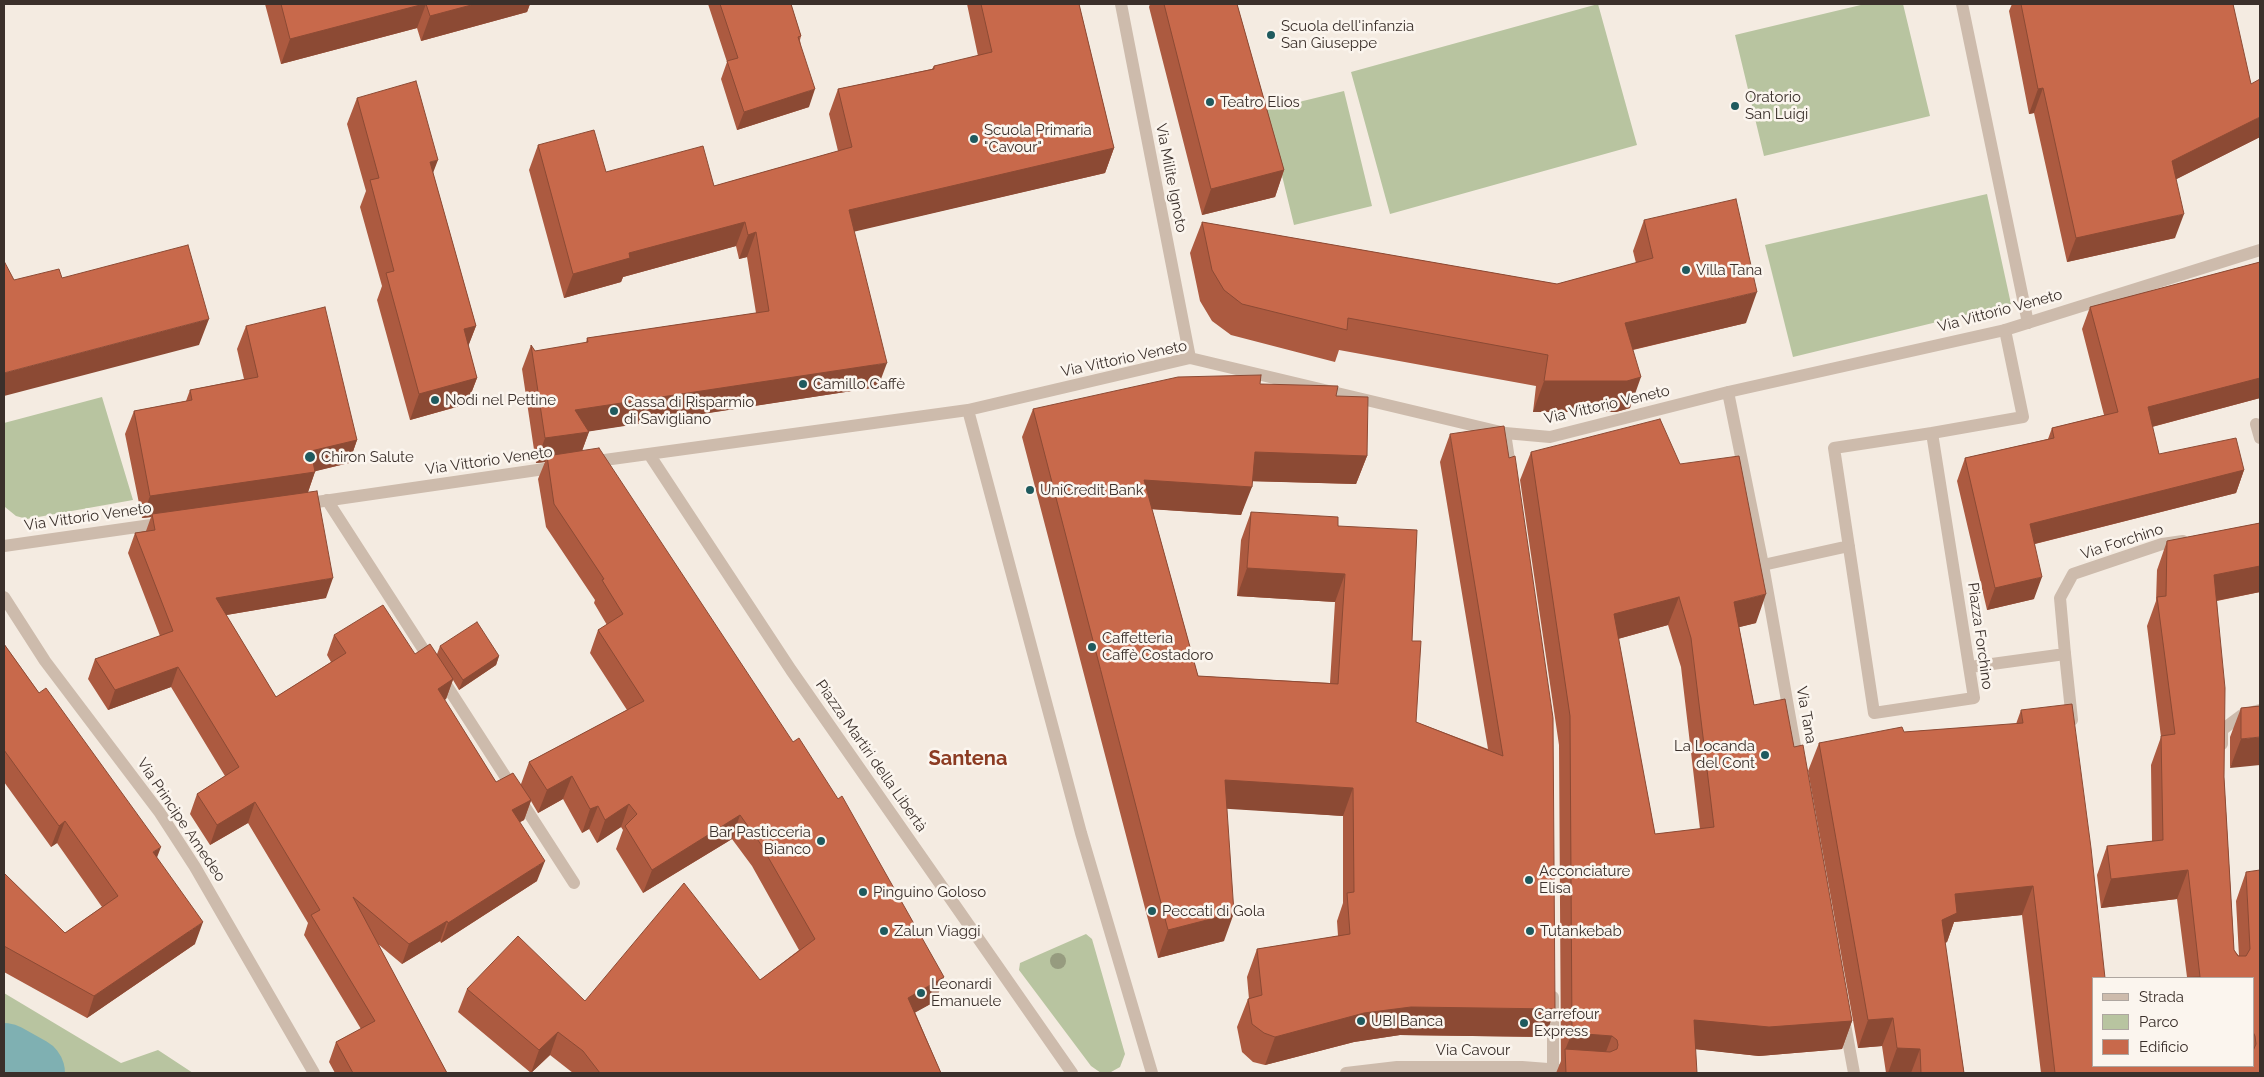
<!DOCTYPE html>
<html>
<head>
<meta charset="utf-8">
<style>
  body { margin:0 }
  #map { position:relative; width:2264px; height:1077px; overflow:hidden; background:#f4ebe1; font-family:Raleway,sans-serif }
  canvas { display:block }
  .frame { position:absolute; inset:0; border:5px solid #3b302b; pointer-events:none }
  .legend { position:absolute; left:2092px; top:977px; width:162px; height:90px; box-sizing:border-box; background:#fbf5ee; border:1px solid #aea6a0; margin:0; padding:6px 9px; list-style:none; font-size:15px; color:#3b302b }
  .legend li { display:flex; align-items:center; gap:10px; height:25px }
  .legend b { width:25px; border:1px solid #aea6a0 }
</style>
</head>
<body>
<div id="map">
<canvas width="2264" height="1077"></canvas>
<div class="frame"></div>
<ul class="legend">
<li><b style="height:6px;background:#cdbbac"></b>Strada</li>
<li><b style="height:14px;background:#b8c4a0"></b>Parco</li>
<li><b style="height:14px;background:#c8694b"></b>Edificio</li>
</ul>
</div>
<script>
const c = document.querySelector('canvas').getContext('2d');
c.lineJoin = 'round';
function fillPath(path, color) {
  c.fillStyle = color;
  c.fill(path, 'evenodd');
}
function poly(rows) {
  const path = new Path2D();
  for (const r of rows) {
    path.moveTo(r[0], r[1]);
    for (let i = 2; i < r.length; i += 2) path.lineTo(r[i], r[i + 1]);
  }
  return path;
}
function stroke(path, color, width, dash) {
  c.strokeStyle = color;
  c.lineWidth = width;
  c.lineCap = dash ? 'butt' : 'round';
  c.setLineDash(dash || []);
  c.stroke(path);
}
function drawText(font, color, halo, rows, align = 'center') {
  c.font = font + ' Raleway,sans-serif';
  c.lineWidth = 5;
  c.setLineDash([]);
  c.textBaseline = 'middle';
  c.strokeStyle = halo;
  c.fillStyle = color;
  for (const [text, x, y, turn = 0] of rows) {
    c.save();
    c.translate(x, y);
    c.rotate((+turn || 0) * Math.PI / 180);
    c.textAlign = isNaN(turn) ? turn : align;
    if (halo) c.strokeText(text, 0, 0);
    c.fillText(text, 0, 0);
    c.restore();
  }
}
fillPath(poly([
  [1598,4,1637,145,1390,214,1351,72],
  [1865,4,1903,4,1930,116,1764,156,1735,35],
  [1344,91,1372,206,1294,225,1266,110],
  [1987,194,2011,304,1793,357,1765,245],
  [102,397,133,500,27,519,16,516,5,507,4,423],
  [1086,934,1092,939,1125,1054,1120,1067,1111,1072,1101,1073,1091,1066,1019,970,1020,963],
  [4,993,121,1063,158,1050,193,1073,52,1073,4,1046]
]), '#b8c4a0');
stroke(poly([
  [4,1059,29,1073]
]), '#7fb0b2', 72);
stroke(poly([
  [1962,4,2028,323],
  [2256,424,2260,438],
  [1932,433,1974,698,1874,713,1834,448,1932,433],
  [1932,433,2023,417,2005,330],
  [327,500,574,883],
  [1763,565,1849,546],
  [1970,667,2065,654,2060,598,2073,574,2162,544,2183,541],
  [2222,744,2222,730,2242,715,2260,710]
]), '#cdbbac', 12);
stroke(poly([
  [1121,4,1190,358],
  [1728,392,1763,565,1798,763],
  [968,410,1081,833,1152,1073],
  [1505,433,1511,473],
  [649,454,791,670,1072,1073],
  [590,462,968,410,1190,358,1505,433,1550,437,1728,392,2005,330,2260,250],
  [303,504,558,467],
  [4,546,165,523],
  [4,597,45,661,160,813,195,867,314,1073],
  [2065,654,2072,720],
  [1553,997,1553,1068],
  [1844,1019,1854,1073]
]), '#cdbbac', 12);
stroke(poly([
  [1346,1073,1397,1067,1522,1067,1600,1073]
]), '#cdbbac', 12);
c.fillStyle = '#969b7f';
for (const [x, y] of [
  [1058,961]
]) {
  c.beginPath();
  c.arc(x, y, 8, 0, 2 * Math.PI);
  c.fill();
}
fillPath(poly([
  [265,4,530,4,527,12,421,41,417,28,281,64],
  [708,4,791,4,801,36,800,40,809,107,737,130,721,79,727,62],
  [967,4,1079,4,1114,148,1105,173,854,231,878,387,589,431,582,451,936,1001,915,1012,941,1073,573,1073,550,1055,531,1073,458,1012,467,989,585,1001,760,980,799,950,752,866,732,839,643,893,616,849,623,830,621,827,597,843,589,829,582,833,563,799,538,813,531,801,524,820,520,822,537,881,441,943,440,941,402,964,378,944,447,1073,335,1073,329,1062,336,1042,361,1029,304,935,308,923,248,823,210,845,190,814,197,794,225,776,171,687,108,710,88,679,95,659,160,636,128,553,135,533,146,531,151,517,142,518,125,434,134,411,186,401,190,390,244,379,237,349,246,326,357,440,349,463,315,471,308,492,326,598,226,615,276,697,331,662,327,655,334,635,415,654,437,654,440,646,499,656,496,665,459,690,453,680,446,699,444,700,496,782,521,784,529,762,627,710,590,653,598,630,607,625,594,603,595,600,546,527,538,479,545,462,536,463,522,369,531,345,535,351,586,343,587,338,756,313,747,257,739,259,736,246,623,277,621,282,564,298,529,170,538,145,606,172,714,186,838,151,829,114,838,89,932,69,934,66,978,56],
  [1150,4,1237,4,1284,170,1275,197,1202,215,1149,7],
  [2012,4,2233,4,2260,137,2176,179,2175,238,2067,262,2034,113,2029,114,2009,11],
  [357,98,433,173,476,326,468,346,477,378,467,404,410,420,377,300,382,286,360,207,366,191,347,124],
  [1644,220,1746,323,1633,350,1630,408,1616,412,1533,412,1536,386,1339,350,1335,362,1231,335,1212,321,1200,301,1190,253,1202,222,1557,284,1636,263,1633,251],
  [2260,262,2260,398,2152,427,2159,454,2244,470,2236,493,2035,544,2034,599,1987,610,1957,481,1965,458,2048,439,2052,428,2104,415,2082,329,2090,307],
  [1260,384,1336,396,1367,456,1356,484,1252,481,1241,515,1152,509,1198,676,1330,683,1335,602,1237,596,1241,540,1251,512,1338,526,1412,641,1416,722,1488,749,1440,462,1450,434,1555,1009,1545,1037,1400,1035,1354,1042,1265,1065,1253,1062,1242,1052,1237,1027,1248,999,1249,999,1247,977,1257,949,1338,936,1337,921,1343,903,1343,816,1227,808,1224,941,1158,958,1022,437,1033,409],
  [1531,452,1680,464,1756,623,1739,627,1754,705,1794,747,1852,1021,1842,1049,1759,1056,1696,1049,1566,1073,1556,1073,1561,1061,1559,745,1520,480],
  [1668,625,1681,667,1700,829,1655,834,1618,639],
  [2260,523,2260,592,2217,601,2224,777,2234,950,2239,956,2236,901,2246,872,2260,1073,2041,1073,2022,915,1954,922,1947,942,1945,943,1964,1073,1886,1073,1882,1046,1858,1048,1808,771,1819,743,1904,732,2016,724,2021,710,2093,1066,2253,1066,2253,978,2187,977,2177,899,2101,908,2097,875,2107,846,2152,841,2151,765,2161,737,2147,626,2156,601,2157,570,2167,541],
  [4,644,157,858,195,944,87,1018,4,972,4,873,65,933,102,907,57,843,51,847,4,782],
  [2260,706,2230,768,2230,737,2241,708]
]), '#ac5a40');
fillPath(poly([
  [424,4,426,4,417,28,281,64,290,39],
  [475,4,530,4,527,12,421,41,430,16],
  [2043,88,2034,113,2029,114,2038,89],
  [815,89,809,107,737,130,744,112],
  [2260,117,2260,137,2163,186,2172,161],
  [1114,148,1105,173,840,235,849,210],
  [438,160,428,186,430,162],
  [1284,170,1275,197,1202,215,1211,189],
  [2184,214,2175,238,2067,262,2076,238],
  [745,222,736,246,623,277,621,282,564,298,573,274,629,253],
  [756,232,747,257,739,259,748,235],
  [1757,292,1746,323,1614,354,1625,323],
  [209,319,199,345,4,396,4,373],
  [476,326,466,352,464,329],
  [887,363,878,387,566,435,575,410],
  [1641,377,1630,408,1616,412,1533,412,1544,381],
  [477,378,467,404,410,420,419,394],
  [2260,378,2260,398,2140,430,2148,407],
  [589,432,580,456,547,456,545,462,536,463,545,438],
  [357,440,349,463,304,474,315,472,307,495,152,514,151,517,142,518,150,496,311,451],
  [1255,452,1367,456,1356,484,1244,481],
  [2244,470,2236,493,2022,547,2030,524],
  [1144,480,1252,487,1241,515,1133,508],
  [2260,566,2260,592,2204,603,2214,575],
  [1247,568,1345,574,1335,602,1237,596],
  [2042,577,2034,599,1987,610,1995,588],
  [333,578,326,598,209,618,216,598],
  [1766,594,1756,623,1724,631,1734,602],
  [1679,597,1668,625,1603,643,1614,614],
  [499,656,496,665,459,690,463,680],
  [178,667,171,687,108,710,115,690],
  [453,679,446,699,430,709,438,689],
  [2260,737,2260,765,2230,768,2241,739],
  [572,776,563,799,538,813,547,790],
  [1225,780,1353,788,1343,816,1214,808],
  [531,800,524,820,505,830,512,810],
  [255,802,248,823,210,845,217,825],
  [629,804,621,827,597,843,605,820],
  [598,806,589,829,582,833,590,809],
  [740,815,732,839,643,893,652,870],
  [65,821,57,843,51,847,59,826],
  [161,847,153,868,153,852],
  [545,861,537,881,441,943,448,923],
  [2188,870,2177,899,2101,908,2111,879],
  [2033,886,2022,915,1954,922,1947,942,1931,949,1942,920,1955,894],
  [1234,913,1224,941,1158,958,1168,930],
  [447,921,440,941,402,964,409,944],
  [203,922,195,944,87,1018,94,996],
  [944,977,936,1001,900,1021,908,998],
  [1411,1007,1555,1009,1545,1037,1400,1035,1354,1042,1265,1065,1275,1037,1364,1013],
  [1893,1018,1882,1046,1858,1048,1868,1020],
  [1694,1020,1852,1021,1842,1049,1759,1056,1684,1048],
  [558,1032,550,1055,531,1073,539,1050],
  [1572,1033,1612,1036,1601,1065,1565,1050],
  [1897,1048,1920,1049,1911,1073,1888,1073]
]), '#8c4a34');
const building = poly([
  [281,4,424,4,290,39,281,4],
  [426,4,475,4,430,16,426,4],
  [720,4,791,4,801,36,798,37,815,89,744,112,727,61,738,58,720,4],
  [981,4,1079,4,1114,148,849,210,887,363,575,410,589,432,545,438,531,345,535,351,588,342,587,338,769,311,756,232,748,235,745,222,629,253,630,258,573,274,538,145,594,130,606,172,703,146,714,186,852,147,838,89,934,69,934,66,992,52,981,4],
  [1164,4,1237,4,1284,170,1211,189,1164,4],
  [2021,4,2233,4,2251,84,2260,79,2260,117,2172,161,2184,214,2076,238,2043,88,2038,89,2021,4],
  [416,81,438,160,430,162,476,326,464,329,477,378,419,394,386,273,394,271,370,180,379,178,357,98,416,81],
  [1736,199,1757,292,1625,323,1641,377,1627,381,1544,381,1548,355,1348,318,1347,330,1242,304,1224,290,1212,270,1202,222,1557,284,1653,258,1644,220,1736,199],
  [188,245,209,319,4,373,4,261,14,280,59,269,62,278,188,245],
  [2260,262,2260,378,2148,407,2159,454,2236,438,2244,470,2030,524,2042,577,1995,588,1965,458,2054,438,2052,428,2118,412,2090,307,2260,262],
  [325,307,357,440,311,451,315,472,150,496,134,411,192,400,190,390,258,377,246,326,325,307],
  [1261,375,1260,384,1338,386,1336,396,1368,397,1367,456,1255,452,1252,487,1144,480,1198,676,1338,684,1345,574,1247,568,1251,512,1338,517,1338,526,1417,530,1412,641,1421,641,1416,722,1503,756,1450,434,1504,426,1509,458,1515,456,1553,718,1555,1009,1411,1007,1364,1013,1275,1037,1264,1033,1252,1024,1248,999,1262,995,1257,949,1350,934,1347,893,1354,892,1353,788,1225,780,1234,913,1168,930,1033,409,1178,377,1261,375],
  [1660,419,1680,464,1739,456,1766,594,1734,602,1754,705,1785,699,1794,747,1803,745,1852,1021,1769,1027,1694,1020,1697,1073,1566,1073,1565,1049,1610,1052,1617,1049,1618,1045,1617,1040,1612,1036,1572,1033,1570,716,1531,452,1660,419],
  [1679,597,1691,638,1714,827,1655,834,1614,614,1679,597],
  [599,448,793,742,799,738,838,799,842,796,944,977,908,998,941,1073,600,1073,583,1051,558,1032,539,1050,467,989,518,936,585,1001,684,883,760,980,815,939,760,843,740,815,652,870,625,826,637,814,629,804,605,820,598,806,590,809,572,776,547,790,529,762,644,701,598,630,623,614,602,580,604,579,554,504,547,456,599,448],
  [317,491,333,578,216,598,276,697,346,653,334,635,383,605,415,654,430,644,453,679,438,689,496,782,513,773,531,800,512,810,545,861,448,923,447,921,409,944,353,897,447,1073,353,1073,336,1042,375,1021,311,915,320,910,255,802,217,825,197,794,239,767,178,667,115,690,95,659,173,631,135,533,155,530,152,514,317,491],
  [2260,523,2260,566,2214,575,2225,688,2224,777,2234,950,2238,956,2246,956,2250,949,2246,872,2260,870,2260,1073,2055,1073,2033,886,1955,894,1957,913,1942,920,1964,1073,1921,1073,1920,1049,1897,1048,1893,1018,1868,1020,1819,743,1902,727,1904,732,2023,723,2021,710,2072,704,2091,848,2105,978,2093,978,2093,1066,2253,1066,2253,1051,2256,1044,2255,1036,2253,1032,2253,978,2172,978,2200,977,2188,870,2111,879,2107,846,2163,840,2161,736,2175,734,2157,597,2166,596,2167,541,2260,523],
  [477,622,499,656,463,680,440,646,477,622],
  [4,644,39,693,46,688,161,847,153,852,203,922,94,996,4,946,4,873,65,933,118,896,65,821,59,826,4,750,4,644],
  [2260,706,2260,737,2241,739,2241,708,2260,706]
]);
fillPath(building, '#c8694b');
stroke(building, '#8c4a34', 1);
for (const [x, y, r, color] of [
  [1271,35,5,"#1f5a5e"],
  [1210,102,5,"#1f5a5e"],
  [1735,106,5,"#1f5a5e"],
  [974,139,5,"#1f5a5e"],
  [1686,270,5,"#1f5a5e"],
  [803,384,5,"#1f5a5e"],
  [435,400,5,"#1f5a5e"],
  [614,411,5,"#1f5a5e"],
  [310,457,6,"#1f5a5e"],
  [1030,490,5,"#1f5a5e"],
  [1092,647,5,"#1f5a5e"],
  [1765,755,5,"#1f5a5e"],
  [821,841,5,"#1f5a5e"],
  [1529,880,5,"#1f5a5e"],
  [863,892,5,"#1f5a5e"],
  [1152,911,5,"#1f5a5e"],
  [884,931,5,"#1f5a5e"],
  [1530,931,5,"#1f5a5e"],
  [921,993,5,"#1f5a5e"],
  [1361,1021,5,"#1f5a5e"],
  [1524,1023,5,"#1f5a5e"]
]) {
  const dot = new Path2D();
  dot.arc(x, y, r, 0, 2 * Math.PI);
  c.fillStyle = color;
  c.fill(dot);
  stroke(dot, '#fbf5ee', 2);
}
drawText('15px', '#3b302b', '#fbf5ee', [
  ["Scuola dell'infanzia",1281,26],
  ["San Giuseppe",1281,43],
  ["Oratorio",1745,97],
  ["San Luigi",1745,114],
  ["Teatro Elios",1220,102],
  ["Scuola Primaria",984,130],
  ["\"Cavour\"",984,147],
  ["Villa Tana",1696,270],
  ["Camillo Caffè",813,384],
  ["Nodi nel Pettine",445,400],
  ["Cassa di Risparmio",624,402],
  ["di Savigliano",624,419],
  ["Chiron Salute",321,457],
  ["UniCredit Bank",1040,490],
  ["Caffetteria",1102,638],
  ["Caffè Costadoro",1102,655],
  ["La Locanda",1755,746,"right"],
  ["del Cont",1755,763,"right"],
  ["Bar Pasticceria",811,832,"right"],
  ["Bianco",811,849,"right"],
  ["Acconciature",1539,871],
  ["Elisa",1539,888],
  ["Pinguino Goloso",873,892],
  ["Peccati di Gola",1162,911],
  ["Zalun Viaggi",894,931],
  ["Tutankebab",1540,931],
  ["Leonardi",931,984],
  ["Emanuele",931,1001],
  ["Carrefour",1534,1014],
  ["Express",1534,1031],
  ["UBI Banca",1371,1021]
], 'left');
drawText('15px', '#3b302b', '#fbf5ee', [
  ["Via Milite Ignoto",1171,178,79],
  ["Via Vittorio Veneto",2000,311,-15],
  ["Via Vittorio Veneto",1124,359,-12],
  ["Via Vittorio Veneto",1607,405,-13],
  ["Via Vittorio Veneto",489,461,-8],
  ["Via Vittorio Veneto",88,517,-8],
  ["Via Forchino",2122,542,-18],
  ["Piazza Forchino",1980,636,82],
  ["Via Tana",1806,715,80],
  ["Piazza Martiri della Libertà",871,756,55],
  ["Via Principe Amedeo",181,820,56],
  ["Via Cavour",1473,1050]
]);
drawText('bold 20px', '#8c3b22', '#fbf5ee', [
  ["Santena",968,759]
]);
</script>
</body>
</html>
